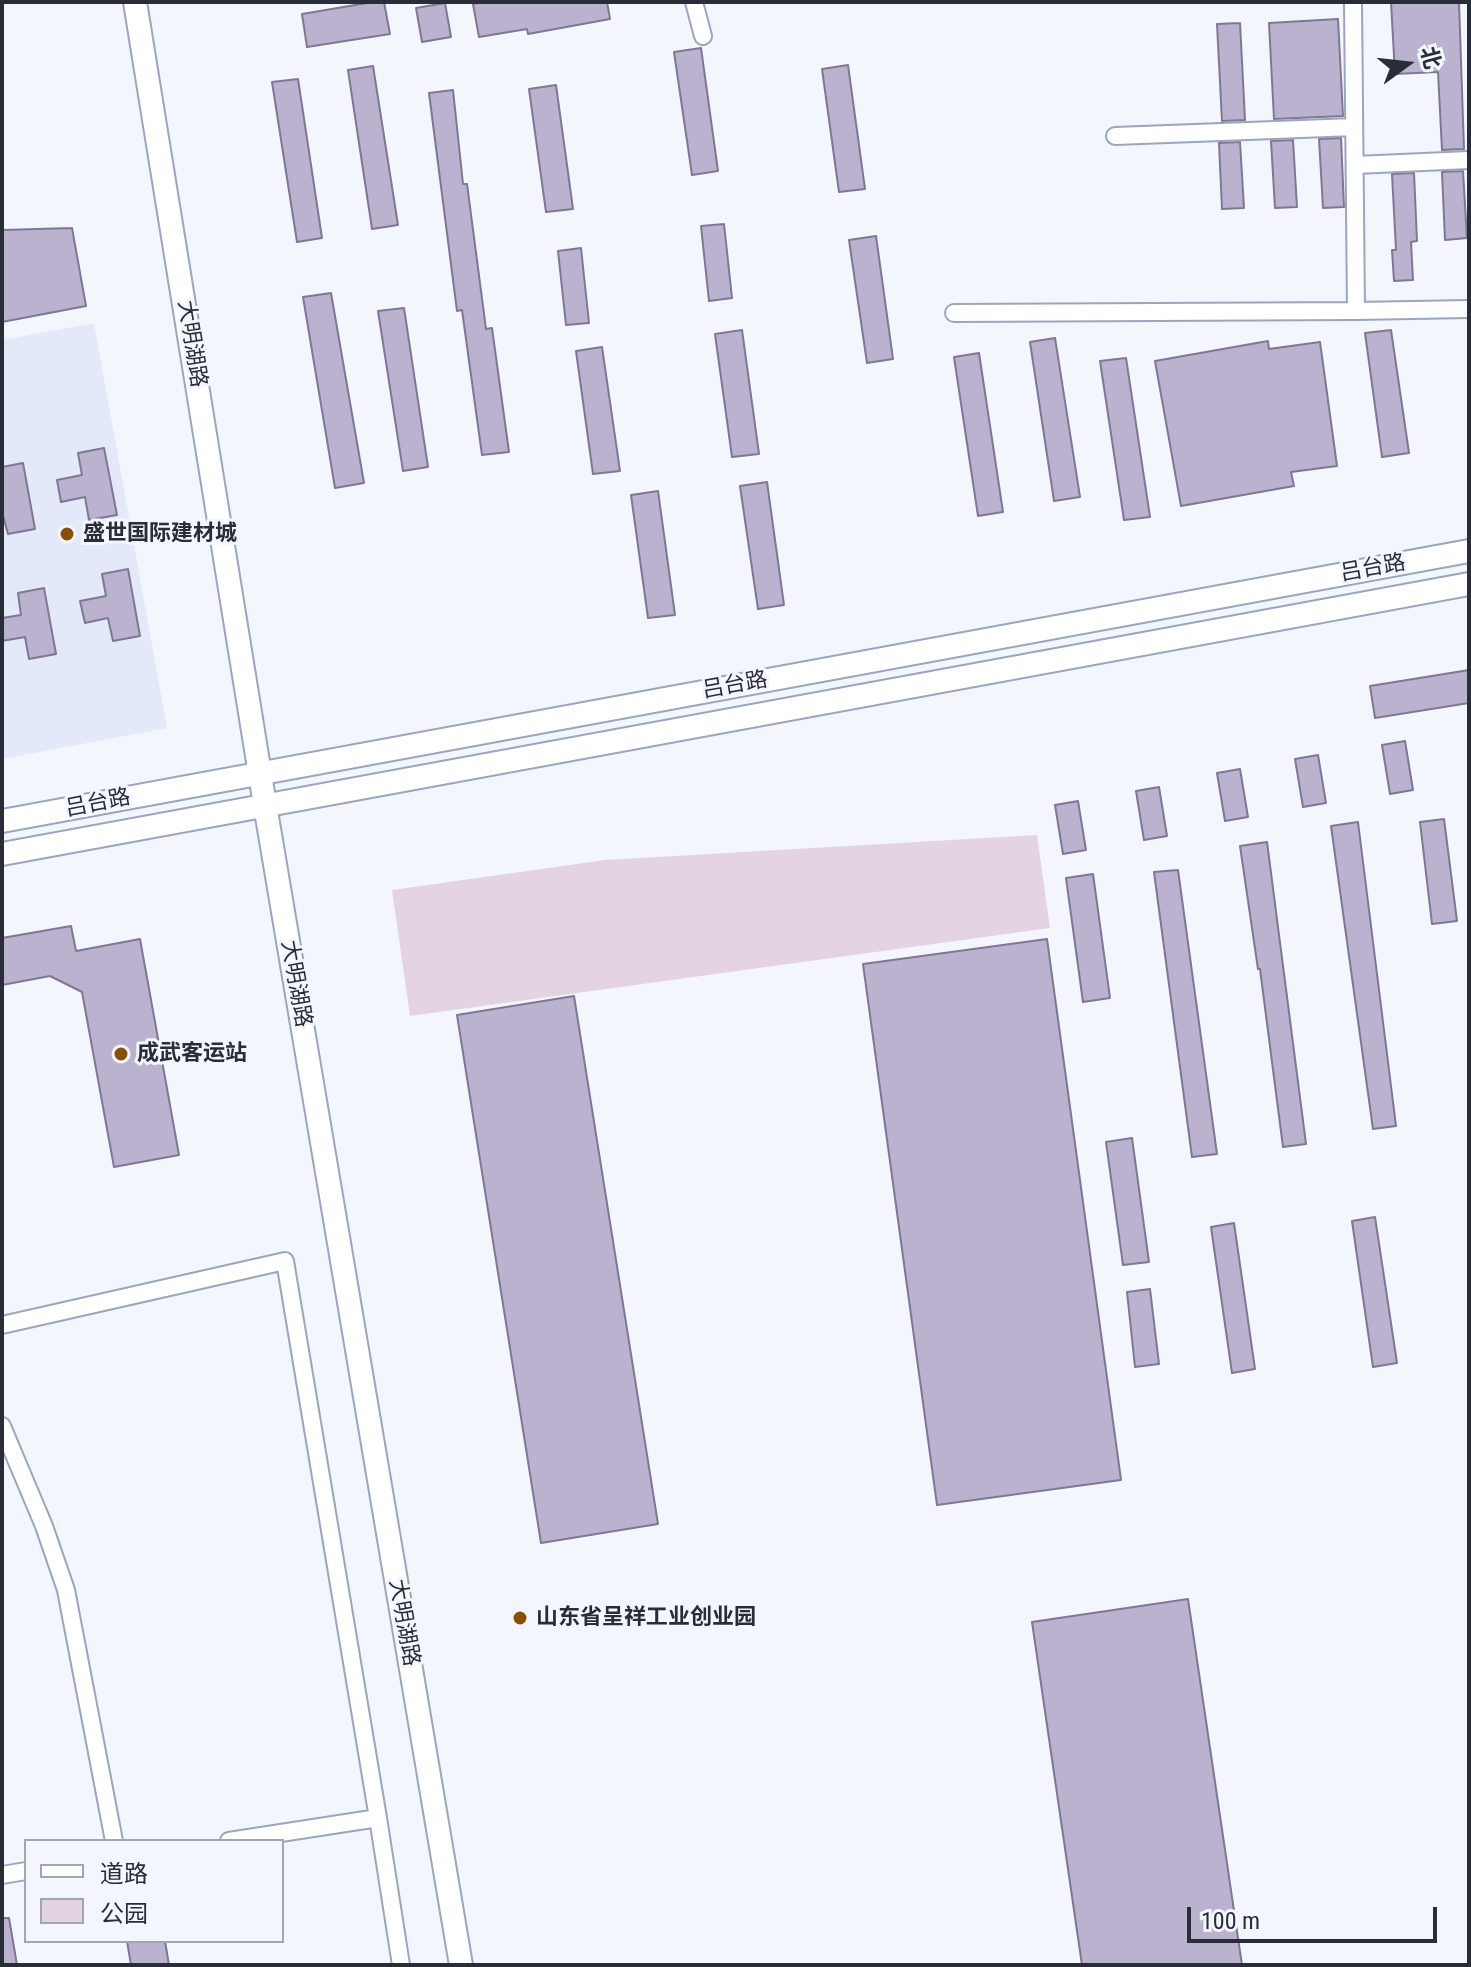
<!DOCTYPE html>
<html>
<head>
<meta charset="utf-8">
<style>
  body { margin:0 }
  #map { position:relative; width:1471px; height:1967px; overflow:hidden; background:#f4f6fd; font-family:"Roboto Condensed","Noto Sans SC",sans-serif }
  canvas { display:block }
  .frame { position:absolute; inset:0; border:4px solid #282d38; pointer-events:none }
  .legend { position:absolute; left:24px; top:1839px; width:260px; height:104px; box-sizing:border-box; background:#f4f6fd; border:2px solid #a2a6ae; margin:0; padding:10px 14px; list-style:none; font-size:24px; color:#282d38 }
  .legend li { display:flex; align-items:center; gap:16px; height:40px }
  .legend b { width:40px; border:2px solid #a2a6ae }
  .north { position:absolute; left:1367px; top:24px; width:80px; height:80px; -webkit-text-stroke:6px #f4f6fd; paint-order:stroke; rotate:75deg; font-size:22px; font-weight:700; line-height:32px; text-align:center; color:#282d38 }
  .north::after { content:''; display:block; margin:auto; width:28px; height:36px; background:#282d38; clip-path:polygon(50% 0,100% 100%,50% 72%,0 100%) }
  .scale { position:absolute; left:1187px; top:1907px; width:250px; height:36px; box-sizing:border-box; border:4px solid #282d38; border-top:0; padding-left:10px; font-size:24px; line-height:28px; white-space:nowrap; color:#282d38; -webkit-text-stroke:6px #f4f6fd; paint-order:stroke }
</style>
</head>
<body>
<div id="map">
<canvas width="1471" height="1967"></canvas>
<div class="frame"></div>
<ul class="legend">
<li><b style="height:10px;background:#fff"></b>道路</li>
<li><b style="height:22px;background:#e4d4e2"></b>公园</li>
</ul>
<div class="north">北</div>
<div class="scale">100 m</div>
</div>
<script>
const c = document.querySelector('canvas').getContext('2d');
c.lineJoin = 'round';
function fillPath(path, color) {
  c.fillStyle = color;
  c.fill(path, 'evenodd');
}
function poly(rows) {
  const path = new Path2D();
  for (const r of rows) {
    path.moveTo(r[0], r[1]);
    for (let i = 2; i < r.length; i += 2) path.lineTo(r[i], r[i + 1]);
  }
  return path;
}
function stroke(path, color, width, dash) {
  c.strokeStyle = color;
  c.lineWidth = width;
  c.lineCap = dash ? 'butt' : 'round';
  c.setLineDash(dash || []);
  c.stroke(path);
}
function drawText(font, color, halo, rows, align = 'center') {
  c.font = font + ' "Roboto Condensed","Noto Sans SC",sans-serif';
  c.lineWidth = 6;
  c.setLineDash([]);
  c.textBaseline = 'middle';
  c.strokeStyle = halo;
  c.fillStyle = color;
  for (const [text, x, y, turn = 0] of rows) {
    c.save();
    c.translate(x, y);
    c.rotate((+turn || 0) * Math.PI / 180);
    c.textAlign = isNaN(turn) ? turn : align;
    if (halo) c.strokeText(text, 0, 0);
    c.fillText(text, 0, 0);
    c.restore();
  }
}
fillPath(poly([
  [94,323,167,728,2,759,2,340]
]), '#e3e9f8');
fillPath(poly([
  [1037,835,1050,928,410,1016,392,890,605,860]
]), '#e4d4e2');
const building = poly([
  [373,2,384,2,390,34,307,47,302,14,373,2],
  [482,2,607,2,610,19,528,34,527,29,479,37,473,4,482,2],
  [1391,2,1459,2,1464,149,1442,150,1438,72,1395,74,1391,2],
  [445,3,451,37,422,42,416,8,445,3],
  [1338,19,1343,116,1274,119,1269,23,1338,19],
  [1240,23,1245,120,1222,121,1217,24,1240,23],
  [701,48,718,171,692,175,674,52,701,48],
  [848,65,865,189,839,192,822,69,848,65],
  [373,66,398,225,372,229,348,70,373,66],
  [298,79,322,238,297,242,272,82,298,79],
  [556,85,573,209,546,212,529,89,556,85],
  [453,90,463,184,467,184,486,329,492,328,509,452,482,455,462,310,457,311,429,93,453,90],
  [1341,138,1344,207,1323,208,1319,139,1341,138],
  [1293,140,1297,207,1275,208,1271,141,1293,140],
  [1240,142,1244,208,1222,209,1219,143,1240,142],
  [1463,171,1467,238,1445,240,1442,172,1463,171],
  [1414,173,1417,241,1411,242,1413,280,1394,281,1392,250,1396,250,1392,174,1414,173],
  [724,224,732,298,709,301,701,226,724,224],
  [72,228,86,306,2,322,2,230,72,228],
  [876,236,893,359,867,363,849,240,876,236],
  [581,248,589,323,566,325,558,251,581,248],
  [331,293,364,483,335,488,303,297,331,293],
  [404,308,428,467,403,471,378,311,404,308],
  [742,330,759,454,732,457,715,334,742,330],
  [1391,330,1409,453,1382,457,1365,333,1391,330],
  [1055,338,1080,497,1054,501,1030,342,1055,338],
  [1268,341,1269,349,1320,342,1337,466,1291,472,1294,486,1181,506,1155,361,1268,341],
  [602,347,620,471,593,474,576,351,602,347],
  [979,353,1003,512,978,516,954,357,979,353],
  [1126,358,1150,517,1124,520,1100,361,1126,358],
  [104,448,117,515,89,520,85,497,61,502,57,480,82,475,78,453,104,448],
  [23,463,35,529,8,534,2,512,2,467,23,463],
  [767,482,784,605,758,609,740,486,767,482],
  [658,491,675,615,648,618,631,495,658,491],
  [128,569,140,636,113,641,108,618,85,623,80,601,106,596,102,574,128,569],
  [44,588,56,654,29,659,25,637,2,641,2,618,21,615,18,593,44,588],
  [1469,670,1469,703,1375,718,1370,686,1469,670],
  [1405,741,1413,790,1390,794,1382,745,1405,741],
  [1318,755,1326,803,1303,807,1295,759,1318,755],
  [1240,769,1248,817,1225,821,1217,773,1240,769],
  [1159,787,1167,836,1144,840,1136,791,1159,787],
  [1078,801,1086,850,1063,854,1055,805,1078,801],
  [1444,819,1457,921,1432,924,1420,822,1444,819],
  [1358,822,1396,1126,1373,1129,1331,826,1358,822],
  [1267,842,1306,1144,1283,1147,1260,969,1258,969,1240,846,1267,842],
  [1178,870,1217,1154,1192,1157,1154,872,1178,870],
  [1093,874,1110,998,1083,1002,1066,878,1093,874],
  [71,926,76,951,140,939,179,1155,114,1167,82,992,50,976,2,985,2,938,71,926],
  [1047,939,1121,1480,937,1505,863,964,1047,939],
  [574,996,658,1524,541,1543,457,1015,574,996],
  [1132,1138,1149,1262,1123,1265,1106,1142,1132,1138],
  [1375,1217,1397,1363,1373,1367,1352,1221,1375,1217],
  [1234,1223,1255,1369,1232,1373,1211,1227,1234,1223],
  [1150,1289,1159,1364,1135,1367,1127,1292,1150,1289],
  [1188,1599,1242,1965,1082,1965,1032,1622,1188,1599],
  [2,1918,9,1918,17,1965,2,1965,2,1918],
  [127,1941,165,1941,169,1965,131,1965,127,1941]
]);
fillPath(building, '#bbb2d0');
stroke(building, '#7f7793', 2);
const street = poly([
  [694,2,703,36],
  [1353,2,1356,311,1469,309],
  [1115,136,1354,127],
  [1355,165,1469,160],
  [954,313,1356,311],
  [2,1325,285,1261,378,1818,229,1841],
  [2,1426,44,1526,66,1590,114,1841],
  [378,1818,401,1965],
  [2,1875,26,1871]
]);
const secondary = poly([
  [135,2,265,805,461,1965],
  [2,821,1469,551],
  [2,854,1469,584]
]);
stroke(street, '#99a5c1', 20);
stroke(secondary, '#99a5c1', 26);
stroke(street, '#fff', 16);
stroke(secondary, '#fff', 22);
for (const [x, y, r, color] of [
  [67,534,8,"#895005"],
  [121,1054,8,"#895005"],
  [520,1618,8,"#895005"]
]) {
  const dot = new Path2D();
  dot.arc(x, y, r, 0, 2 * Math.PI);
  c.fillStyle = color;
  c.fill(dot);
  stroke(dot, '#f4f6fd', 3);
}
drawText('22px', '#282d38', '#f4f6fd', [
  ["大明湖路",191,344,81],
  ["吕台路",1373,569,-10],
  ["吕台路",735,686,-10],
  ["吕台路",98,804,-11],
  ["大明湖路",295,984,80],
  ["大明湖路",403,1623,80]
]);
drawText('bold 22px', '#282d38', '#f4f6fd', [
  ["盛世国际建材城",83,534],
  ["成武客运站",137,1054],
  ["山东省呈祥工业创业园",536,1618]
], 'left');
</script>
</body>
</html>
